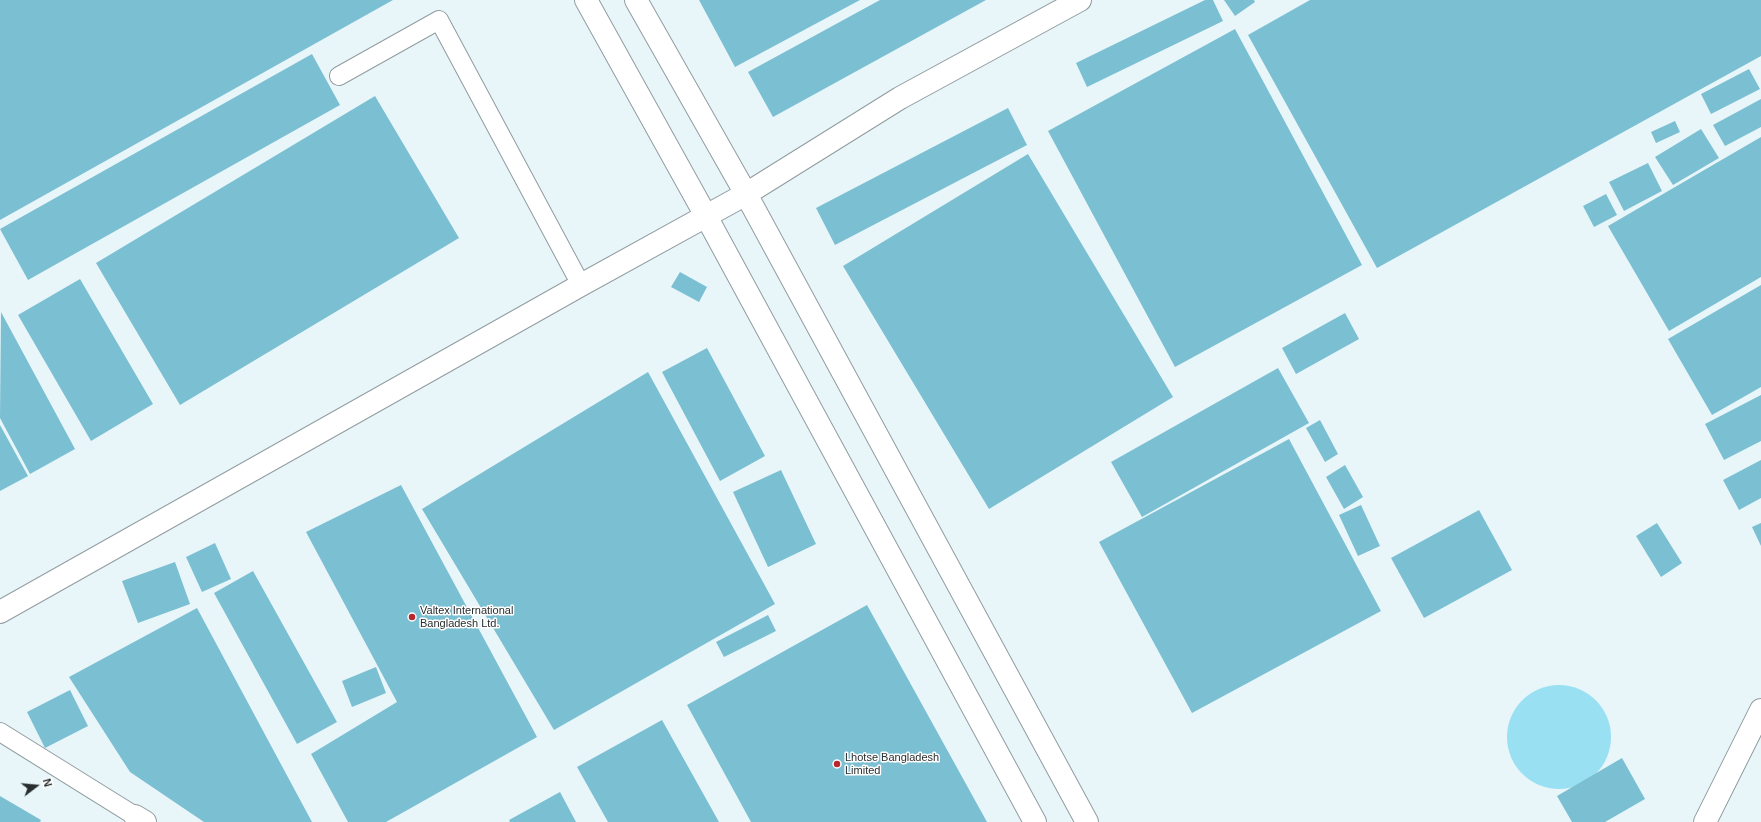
<!DOCTYPE html>
<html>
<head>
<meta charset="utf-8">
<style>
  body { margin:0 }
  #map { position:relative; width:1761px; height:822px; overflow:hidden; background:#e8f6fa; font-family:Helvetica,sans-serif }
  canvas { display:block }
  .north { position:absolute; left:16px; top:766px; width:40px; height:40px; -webkit-text-stroke:3px #fff; paint-order:stroke; rotate:74deg; font-size:11px; font-weight:700; line-height:16px; text-align:center; color:#282d2e }
  .north::after { content:''; display:block; margin:auto; width:14px; height:18px; background:#282d2e; clip-path:polygon(50% 0,100% 100%,50% 72%,0 100%) }
</style>
</head>
<body>
<div id="map">
<canvas width="1761" height="822"></canvas>
<div class="north">N</div>
</div>
<script>
const c = document.querySelector('canvas').getContext('2d');
c.lineJoin = 'round';
function fillPath(path, color) {
  c.fillStyle = color;
  c.fill(path, 'evenodd');
}
function poly(rows) {
  const path = new Path2D();
  for (const r of rows) {
    if (r.length === 3) {
      path.moveTo(r[0] + r[2], r[1]);
      path.arc(r[0], r[1], r[2], 0, 2 * Math.PI);
      continue;
    }
    path.moveTo(r[0], r[1]);
    for (let i = 2; i < r.length; i += 2) path.lineTo(r[i], r[i + 1]);
  }
  return path;
}
function stroke(path, color, width, dash) {
  c.strokeStyle = color;
  c.lineWidth = width;
  c.lineCap = dash ? 'butt' : 'round';
  c.setLineDash(dash || []);
  c.stroke(path);
}
function drawText(font, color, halo, rows, align = 'center') {
  c.font = font + ' Helvetica,sans-serif';
  c.lineWidth = 3;
  c.setLineDash([]);
  c.textBaseline = 'middle';
  c.strokeStyle = halo;
  c.fillStyle = color;
  for (const [text, x, y, turn = 0] of rows) {
    c.save();
    c.translate(x, y);
    c.rotate((+turn || 0) * Math.PI / 180);
    c.textAlign = isNaN(turn) ? turn : align;
    if (halo) c.strokeText(text, 0, 0);
    c.fillText(text, 0, 0);
    c.restore();
  }
}
fillPath(poly([
  [1559,737,52]
]), '#9ae0f3');
fillPath(poly([
  [0,0,393,0,0,220],
  [699,0,860,0,735,67],
  [880,0,986,0,773,117,748,72],
  [1205,0,1213,0,1223,21,1087,87,1076,63],
  [1224,0,1254,0,1255,2,1235,16],
  [1310,0,1761,0,1761,56,1377,268,1248,35],
  [1235,29,1362,265,1175,367,1048,131],
  [312,54,340,105,28,280,0,229],
  [1749,69,1760,89,1711,114,1701,94],
  [375,96,459,238,180,405,96,263],
  [1761,99,1761,127,1725,146,1713,125],
  [1008,108,1027,145,835,245,816,208],
  [1675,121,1680,132,1656,143,1651,132],
  [1701,129,1719,158,1673,185,1655,157],
  [1761,137,1761,277,1669,331,1608,226],
  [1028,154,1173,397,989,509,843,266],
  [1648,163,1662,191,1624,211,1609,182],
  [1606,194,1617,215,1594,227,1583,206],
  [680,272,707,287,699,302,671,287],
  [80,279,153,404,91,441,18,315],
  [1761,285,1761,387,1712,415,1668,339],
  [1,312,75,449,30,474,0,418],
  [1345,313,1359,339,1296,374,1282,348],
  [707,348,765,456,720,481,662,372],
  [1278,368,1309,423,1142,517,1111,462],
  [648,372,775,604,554,730,422,509],
  [1761,395,1761,441,1724,460,1705,424],
  [1320,420,1338,454,1325,462,1306,428],
  [0,425,28,476,0,491],
  [1289,439,1381,611,1192,713,1099,542],
  [1761,460,1761,498,1739,510,1723,480],
  [1345,465,1363,497,1344,509,1326,477],
  [781,470,816,544,768,567,733,492],
  [401,485,537,737,386,822,348,822,311,754,397,702,306,532],
  [1361,505,1380,546,1358,556,1339,515],
  [1479,510,1512,570,1424,618,1391,558],
  [1657,523,1682,563,1661,577,1636,536],
  [1761,523,1761,546,1752,527],
  [215,543,231,579,202,592,186,557],
  [175,562,190,604,138,623,122,581],
  [253,571,337,722,297,744,214,593],
  [867,605,987,822,751,822,687,705],
  [197,608,312,822,204,822,130,772,69,677],
  [768,615,776,631,724,657,716,642],
  [376,667,386,693,352,707,342,681],
  [70,690,88,726,45,748,27,712],
  [662,720,719,822,608,822,577,767],
  [1622,758,1645,799,1605,822,1572,822,1557,796],
  [560,792,576,822,510,822,509,820],
  [0,796,41,820,40,822,0,822]
]), '#7bbfd2');
const lane = poly([
  [339,76,439,20,581,285],
  [0,732,135,816]
]);
const street = poly([
  [586,0,706,216,1035,822],
  [636,0,746,194,1087,822],
  [0,612,581,285,746,194,900,98,1080,0],
  [135,816,145,822],
  [1705,822,1761,710]
]);
stroke(lane, '#909ca0', 20);
stroke(street, '#909ca0', 24);
stroke(lane, '#fff', 18);
stroke(street, '#fff', 22);
for (const [x, y, r, color] of [
  [412,617,4,"#b7272e"],
  [837,764,4,"#b7272e"]
]) {
  const dot = new Path2D();
  dot.arc(x, y, r, 0, 2 * Math.PI);
  c.fillStyle = color;
  c.fill(dot);
  stroke(dot, '#fff', 1.5);
}
drawText('11px', '#282d2e', '#fff', [
  ["Valtex International",420,611],
  ["Bangladesh Ltd.",420,624],
  ["Lhotse Bangladesh",845,758],
  ["Limited",845,771]
], 'left');
</script>
</body>
</html>
